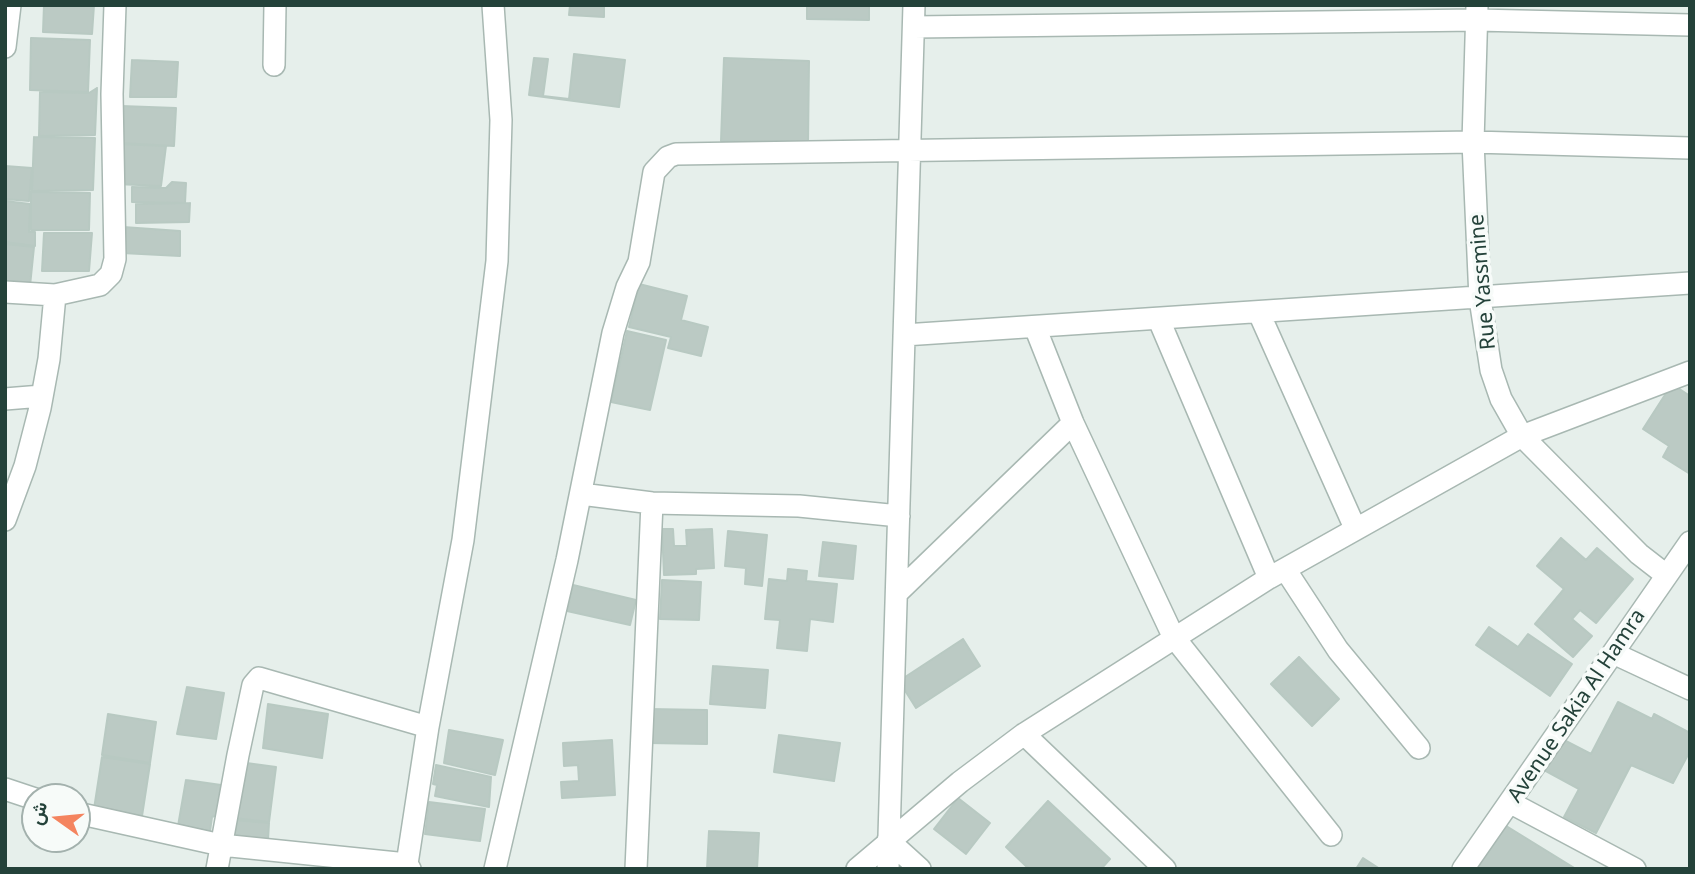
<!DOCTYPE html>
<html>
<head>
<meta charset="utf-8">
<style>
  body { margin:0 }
  #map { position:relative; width:1695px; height:874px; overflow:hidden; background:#e6efeb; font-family:"Noto Sans",Vazirmatn,sans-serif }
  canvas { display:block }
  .frame { position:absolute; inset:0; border:7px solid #24423a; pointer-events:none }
  .north { position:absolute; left:21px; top:783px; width:70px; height:70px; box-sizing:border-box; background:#f7fbf9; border:2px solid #a3b1ad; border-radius:50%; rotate:285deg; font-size:19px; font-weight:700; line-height:28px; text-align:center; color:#24423a }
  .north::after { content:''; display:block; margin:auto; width:24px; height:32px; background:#f4845f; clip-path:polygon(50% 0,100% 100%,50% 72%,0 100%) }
</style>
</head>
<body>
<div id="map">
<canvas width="1695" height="874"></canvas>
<div class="frame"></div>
<div class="north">ش</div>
</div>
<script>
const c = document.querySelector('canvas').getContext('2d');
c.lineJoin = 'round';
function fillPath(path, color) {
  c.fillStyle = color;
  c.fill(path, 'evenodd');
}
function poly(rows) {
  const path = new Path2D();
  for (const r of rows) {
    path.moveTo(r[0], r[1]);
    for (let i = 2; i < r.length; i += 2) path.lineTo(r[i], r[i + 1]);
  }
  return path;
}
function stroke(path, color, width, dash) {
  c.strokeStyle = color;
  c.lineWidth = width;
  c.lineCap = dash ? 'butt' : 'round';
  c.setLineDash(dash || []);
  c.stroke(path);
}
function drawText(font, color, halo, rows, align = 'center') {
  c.font = font + ' "Noto Sans",sans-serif';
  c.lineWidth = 7;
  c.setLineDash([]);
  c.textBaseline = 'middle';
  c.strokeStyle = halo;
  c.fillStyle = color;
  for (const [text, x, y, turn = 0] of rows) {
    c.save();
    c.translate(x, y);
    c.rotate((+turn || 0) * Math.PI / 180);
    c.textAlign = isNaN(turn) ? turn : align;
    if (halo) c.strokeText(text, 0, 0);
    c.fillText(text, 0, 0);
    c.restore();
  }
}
const building = poly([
  [44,5,94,5,92,34,43,32,44,5],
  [570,5,604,5,604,17,569,15,570,5],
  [807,5,869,5,869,20,807,19,807,5],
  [31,38,90,40,88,92,30,90,31,38],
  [574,54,625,60,619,107,529,95,534,58,548,59,543,96,569,99,574,54],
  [724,58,809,61,808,143,721,141,724,58],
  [132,60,178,62,176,97,130,97,132,60],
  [97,88,95,135,39,136,40,92,89,93,97,88],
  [121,106,176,108,174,146,120,143,121,106],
  [34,137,95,138,93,190,32,191,34,137],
  [118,144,166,146,161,186,116,184,118,144],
  [5,166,32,168,29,201,5,199,5,166],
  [172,182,186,183,185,203,132,202,132,187,166,188,172,182],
  [31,192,90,193,89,230,31,230,31,192],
  [5,201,30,204,29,232,35,232,35,246,5,242,5,201],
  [190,203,189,222,136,223,136,204,190,203],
  [123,227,180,231,180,256,122,253,123,227],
  [44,233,92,233,89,271,42,271,44,233],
  [5,244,34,247,30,286,5,284,5,244],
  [639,284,687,296,681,320,708,327,701,356,668,348,671,337,629,327,639,284],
  [627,331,666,340,650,410,611,402,627,331],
  [1672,384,1690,396,1690,474,1663,457,1669,446,1643,429,1672,384],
  [662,529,673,529,674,546,687,546,686,530,712,529,714,568,696,569,696,574,664,575,662,529],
  [728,531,767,535,762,586,745,584,746,568,725,566,728,531],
  [1561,538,1586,560,1597,548,1633,579,1596,623,1580,610,1572,619,1592,636,1573,657,1535,624,1564,589,1537,566,1561,538],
  [823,542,856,546,853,579,819,576,823,542],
  [788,569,807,571,806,581,837,584,833,622,810,619,807,651,777,648,780,620,765,619,769,579,787,581,788,569],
  [662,580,701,582,699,620,660,619,662,580],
  [573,585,636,600,630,625,567,611,573,585],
  [1489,627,1518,647,1528,634,1572,664,1550,696,1476,645,1489,627],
  [963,639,980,666,916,708,899,681,963,639],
  [1299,657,1339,699,1312,726,1271,684,1299,657],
  [713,666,768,670,765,708,710,704,713,666],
  [187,687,224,693,216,739,177,734,187,687],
  [1618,702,1652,719,1654,714,1690,733,1690,751,1673,783,1631,765,1596,833,1564,817,1579,789,1544,770,1560,738,1591,754,1618,702],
  [268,704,328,714,322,758,263,748,268,704],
  [649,709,707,710,707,744,649,743,649,709],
  [108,714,156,722,150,763,102,755,108,714],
  [449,730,503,740,495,775,444,763,449,730],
  [779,735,840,743,834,781,774,772,779,735],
  [612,740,615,795,562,798,561,782,579,781,578,765,564,766,563,743,612,740],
  [102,757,150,764,142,816,94,809,102,757],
  [239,762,276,767,269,822,233,818,239,762],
  [436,765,491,777,489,807,435,796,437,785,433,784,436,765],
  [186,780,221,785,217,815,212,817,210,831,178,826,186,780],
  [958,798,990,823,966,854,934,829,958,798],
  [1048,801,1110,859,1101,869,1029,869,1006,847,1048,801],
  [429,802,485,809,480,841,425,834,429,802],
  [234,820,269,823,268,840,233,837,234,820],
  [1503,824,1576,869,1476,869,1503,824],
  [709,831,759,833,757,869,707,869,709,831],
  [1363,858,1380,869,1356,869,1363,858]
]);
fillPath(building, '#bbcac4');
stroke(building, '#b8c9c2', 2);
const minor = poly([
  [1477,6,1473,142,1480,299,1491,370,1501,399,1522,436,1639,554,1666,575],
  [914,27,1477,20,1690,25],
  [5,47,10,5],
  [274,65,275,5],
  [5,292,55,295,100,285,111,274,115,259,112,94,115,5],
  [1259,313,1355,528],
  [1159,320,1269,578],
  [1035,327,1073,423,1173,636,1331,835],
  [904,335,1690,283],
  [5,399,42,396],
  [581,494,652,503,799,506,899,516],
  [5,520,25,466,40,408,49,359,55,295],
  [1285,569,1338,650,1419,748],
  [898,592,1073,423],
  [1613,653,1690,689],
  [1024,734,1165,869],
  [5,789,35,799],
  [1511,803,1635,869],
  [77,813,221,845,407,864],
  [888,840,920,869],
  [217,869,238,755,253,685,259,678,428,727],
  [410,869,407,864,428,727,463,540,497,261,501,120,493,5],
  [495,869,567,560,613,333,627,287,639,262,654,172,668,157,676,154,1473,142,1690,148],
  [636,869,652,503],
  [857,869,960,782,1024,734,1269,578,1522,436,1690,372],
  [888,869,914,5],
  [1463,869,1690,542]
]);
stroke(minor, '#a8b8b2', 24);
stroke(minor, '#fff', 21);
drawText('21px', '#24423a', '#f7fbf9', [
  ["Rue Yassmine",1483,282,-95],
  ["Avenue Sakia Al Hamra",1577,706,-56]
]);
</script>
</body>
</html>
